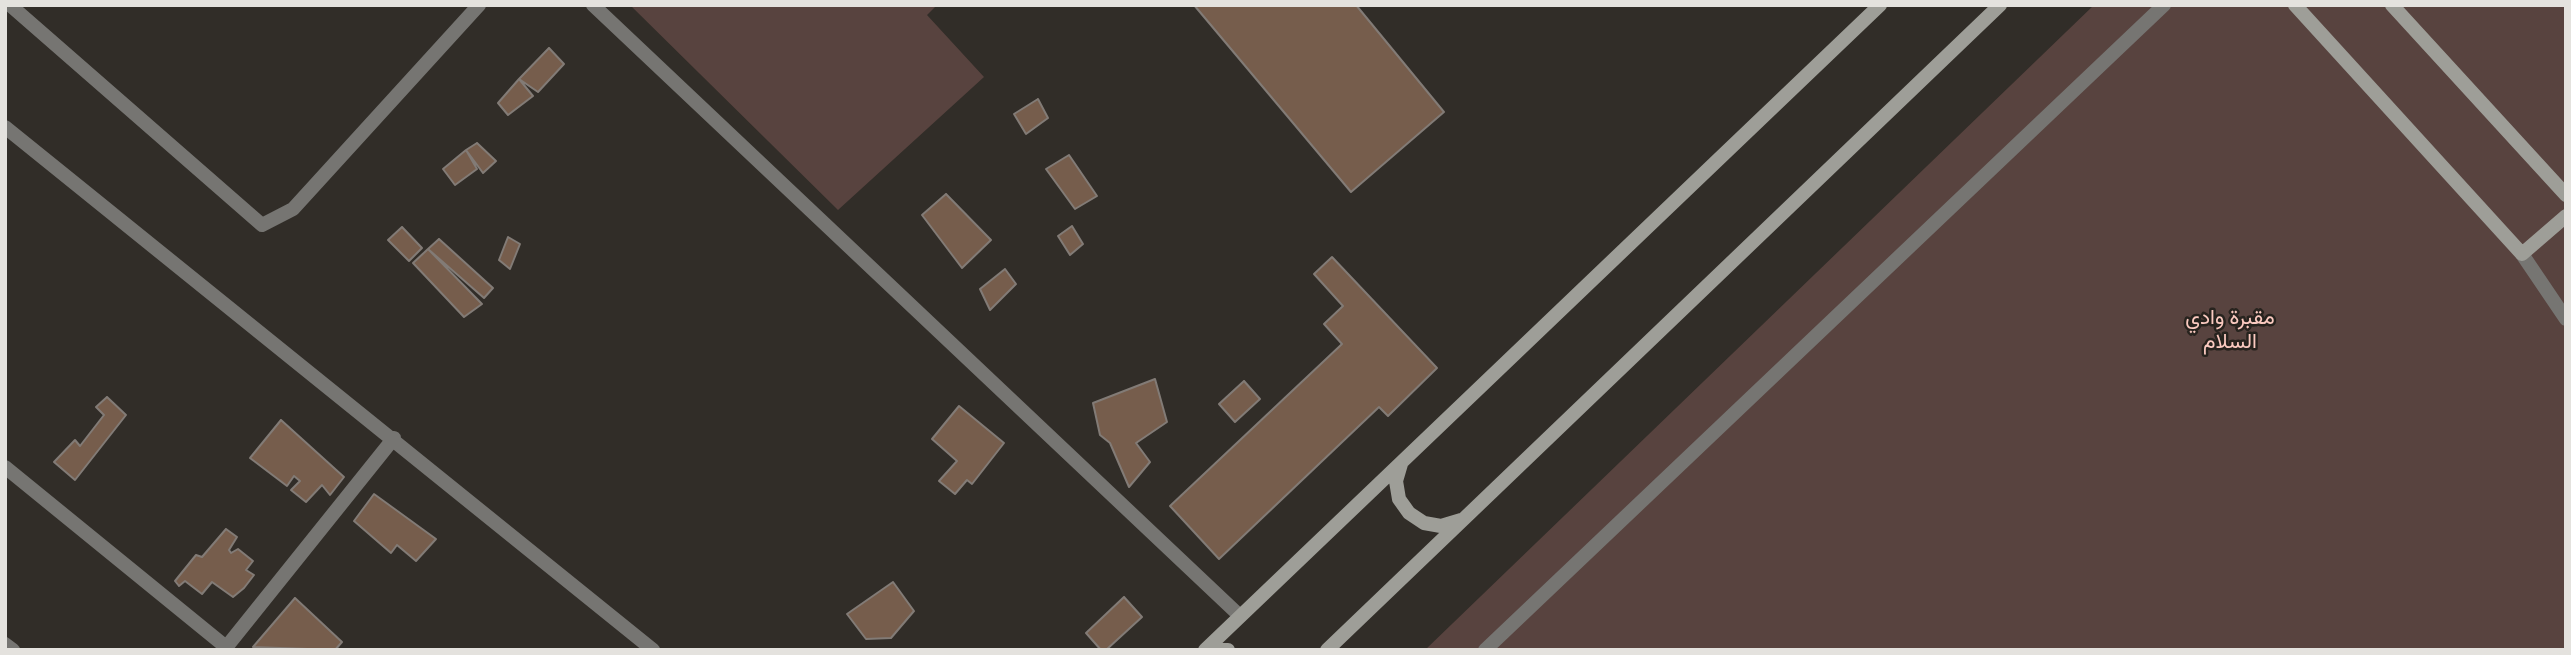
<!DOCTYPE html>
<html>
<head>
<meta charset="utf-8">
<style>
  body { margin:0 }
  #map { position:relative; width:2571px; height:655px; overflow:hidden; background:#312d28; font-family:"Golos Text",sans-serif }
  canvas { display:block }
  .frame { position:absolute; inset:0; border:7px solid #e4e2de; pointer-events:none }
</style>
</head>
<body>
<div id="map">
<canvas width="2571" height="655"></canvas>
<div class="frame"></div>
</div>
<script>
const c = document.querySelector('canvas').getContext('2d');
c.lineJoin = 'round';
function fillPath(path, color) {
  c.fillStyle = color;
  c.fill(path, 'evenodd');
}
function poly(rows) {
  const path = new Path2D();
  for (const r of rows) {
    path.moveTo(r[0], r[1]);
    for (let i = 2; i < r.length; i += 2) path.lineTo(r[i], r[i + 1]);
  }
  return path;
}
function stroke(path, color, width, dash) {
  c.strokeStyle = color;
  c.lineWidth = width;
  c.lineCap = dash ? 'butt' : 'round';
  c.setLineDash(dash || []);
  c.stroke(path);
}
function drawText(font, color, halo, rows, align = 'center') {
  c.font = font + ' "Golos Text",Vazirmatn,sans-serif';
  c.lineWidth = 5;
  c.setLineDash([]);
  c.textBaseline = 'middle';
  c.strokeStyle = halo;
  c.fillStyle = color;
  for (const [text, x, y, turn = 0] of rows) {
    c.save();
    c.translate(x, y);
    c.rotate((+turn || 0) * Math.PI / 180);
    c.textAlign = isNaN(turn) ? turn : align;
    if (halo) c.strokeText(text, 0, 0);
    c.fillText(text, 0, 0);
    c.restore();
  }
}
fillPath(poly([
  [630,5,937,5,927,15,984,77,838,210],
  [2094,5,2566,5,2566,650,1425,650]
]), '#58433f');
const building = poly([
  [1194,5,1356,5,1444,112,1351,192,1194,5],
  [549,48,564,64,538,92,519,79,549,48],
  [519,79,533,96,508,115,498,103,519,79],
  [1038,99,1048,118,1026,134,1014,114,1038,99],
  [477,143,496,161,483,173,466,150,477,143],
  [466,150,477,169,455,185,443,169,466,150],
  [1069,155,1097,196,1075,209,1046,169,1069,155],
  [946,194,991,240,962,268,922,215,946,194],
  [1072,226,1083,244,1070,255,1058,236,1072,226],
  [402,227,422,248,409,261,388,240,402,227],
  [508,237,520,244,510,269,499,260,508,237],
  [439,239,493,288,484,298,428,249,439,239],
  [428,249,482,304,464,317,413,263,428,249],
  [1332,257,1437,368,1388,416,1379,407,1219,559,1170,506,1342,344,1324,324,1343,306,1314,274,1332,257],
  [1005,269,1016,284,990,310,980,289,1005,269],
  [1155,379,1167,422,1136,443,1150,462,1129,487,1110,443,1100,435,1093,403,1155,379],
  [1244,381,1260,399,1235,422,1219,404,1244,381],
  [107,397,126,415,75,480,54,462,75,440,80,446,104,415,96,407,107,397],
  [959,406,1004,443,972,484,967,480,955,494,939,481,957,461,932,439,959,406],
  [281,420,344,477,330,495,322,485,306,502,291,490,300,481,294,476,287,486,250,458,281,420],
  [374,494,436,539,416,561,397,545,391,553,354,521,374,494],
  [226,529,237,537,229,550,231,553,238,549,253,561,246,570,254,575,244,588,233,597,212,582,202,594,185,581,179,586,175,581,196,555,202,557,226,529],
  [893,582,914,611,891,638,866,639,847,614,893,582],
  [1124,597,1142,617,1106,650,1101,650,1086,633,1124,597],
  [295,598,342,642,335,650,253,647,295,598]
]);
fillPath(building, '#765d4c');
stroke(building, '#827b76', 2);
stroke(poly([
  [10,5,262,225,293,209,479,5],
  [593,5,1240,616]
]), '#767572', 14);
stroke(poly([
  [5,127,653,650],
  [2522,254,2566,319],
  [5,467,226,647],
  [5,644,13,650],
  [224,650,394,438],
  [1485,650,2164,5]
]), '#767572', 14);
stroke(poly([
  [2295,5,2522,254,2566,216],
  [2392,5,2566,195],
  [1401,464,1396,481,1399,499,1409,513,1424,523,1441,526,1461,520],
  [1205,650,1880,5],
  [1218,650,1228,650],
  [1327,650,2000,5]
]), '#9e9e98', 14);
drawText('21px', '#fbcac0', '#27231e', [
  ["مقبرة وادي",2230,317],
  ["السلام",2230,341]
]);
</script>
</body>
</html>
